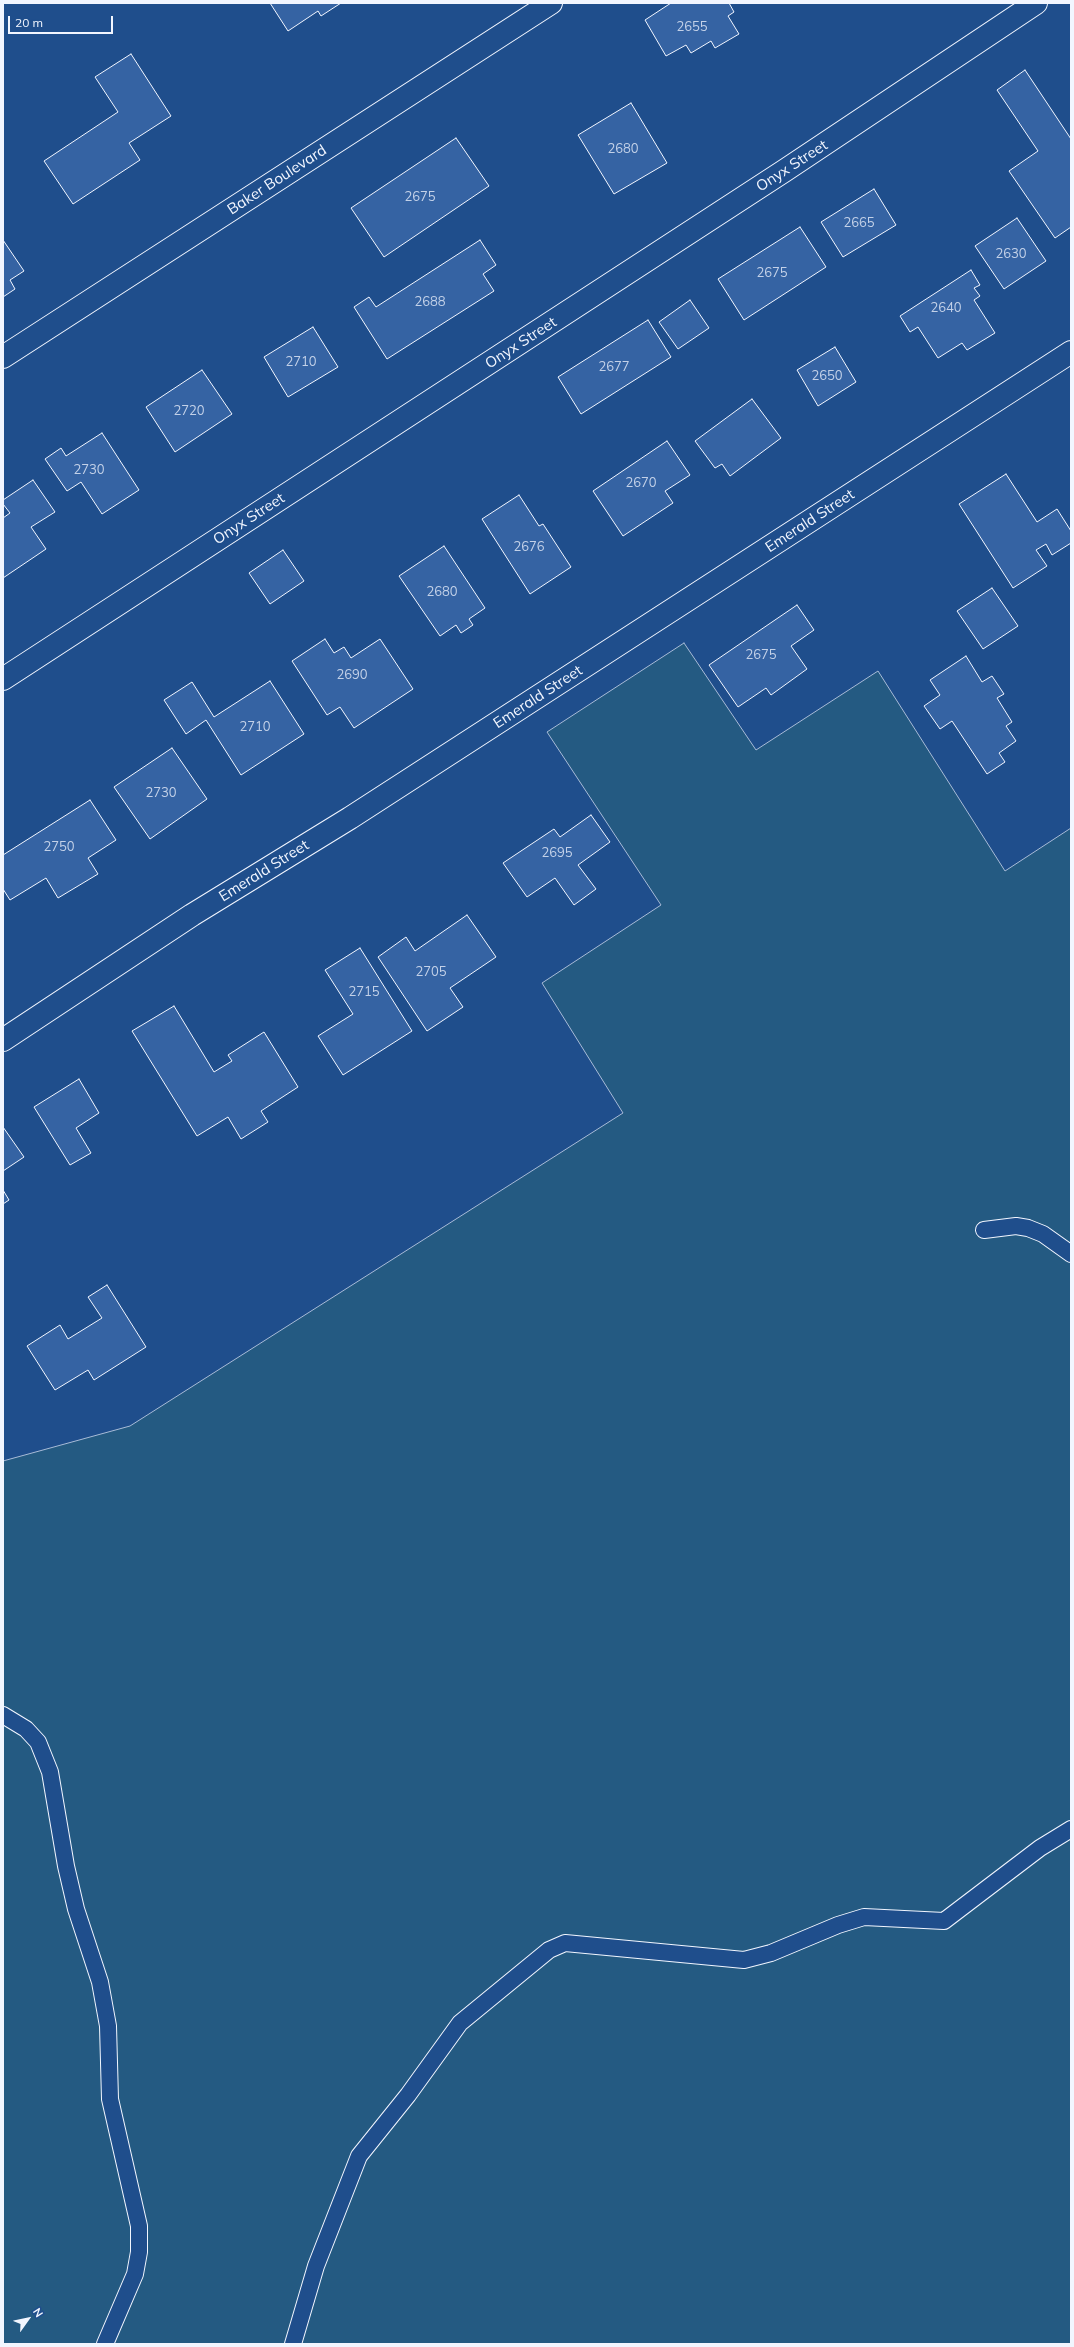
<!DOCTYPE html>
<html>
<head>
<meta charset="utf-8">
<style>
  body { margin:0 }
  #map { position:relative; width:1074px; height:2347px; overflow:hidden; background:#1f4e8c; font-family:Mulish,sans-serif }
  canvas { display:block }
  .frame { position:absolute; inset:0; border:4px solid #f2f6ff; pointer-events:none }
  .north { position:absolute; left:8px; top:2299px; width:40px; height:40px; -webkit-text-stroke:3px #1f4e8c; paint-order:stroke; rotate:57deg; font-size:11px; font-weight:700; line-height:16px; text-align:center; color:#f2f6ff }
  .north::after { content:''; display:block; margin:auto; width:14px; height:18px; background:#f2f6ff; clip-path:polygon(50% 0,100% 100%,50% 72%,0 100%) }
  .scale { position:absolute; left:8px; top:16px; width:105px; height:18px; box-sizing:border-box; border:2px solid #f2f6ff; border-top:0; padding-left:5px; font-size:12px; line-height:14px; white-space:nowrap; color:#f2f6ff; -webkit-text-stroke:3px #1f4e8c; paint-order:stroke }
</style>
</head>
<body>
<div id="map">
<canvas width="1074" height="2347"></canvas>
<div class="frame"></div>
<div class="north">N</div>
<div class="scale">20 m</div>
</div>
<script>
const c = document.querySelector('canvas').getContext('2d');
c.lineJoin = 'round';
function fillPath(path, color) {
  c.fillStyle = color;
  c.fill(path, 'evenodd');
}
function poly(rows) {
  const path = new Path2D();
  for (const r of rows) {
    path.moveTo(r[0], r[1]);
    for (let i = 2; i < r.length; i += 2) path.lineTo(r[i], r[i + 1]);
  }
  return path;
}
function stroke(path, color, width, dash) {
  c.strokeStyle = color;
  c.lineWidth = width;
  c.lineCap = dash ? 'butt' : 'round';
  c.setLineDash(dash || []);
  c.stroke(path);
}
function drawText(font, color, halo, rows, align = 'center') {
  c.font = font + ' Mulish,sans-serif';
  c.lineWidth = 3;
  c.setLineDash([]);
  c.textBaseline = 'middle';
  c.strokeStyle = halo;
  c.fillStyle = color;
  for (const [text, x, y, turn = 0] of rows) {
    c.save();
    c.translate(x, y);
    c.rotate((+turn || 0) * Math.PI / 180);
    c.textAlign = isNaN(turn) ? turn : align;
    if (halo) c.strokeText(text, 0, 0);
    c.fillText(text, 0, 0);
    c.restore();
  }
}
const green = poly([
  [684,643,756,750,878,671,1005,871,1071,828,1071,2344,3,2344,3,1461,130,1426,623,1113,542,983,661,905,547,732,684,643]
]);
fillPath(green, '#245a82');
stroke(green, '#a8bbd7', 1);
const building = poly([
  [270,3,341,3,321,16,318,11,288,31,270,3],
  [671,3,729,3,734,12,728,16,739,34,715,48,711,41,691,53,686,45,666,56,645,20,671,3],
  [131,54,171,116,129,143,140,160,73,204,44,161,118,112,95,77,131,54],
  [1025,70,1071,139,1071,227,1055,238,1009,171,1038,151,997,90,1025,70],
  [631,103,667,163,614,194,578,135,631,103],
  [456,138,489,186,384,257,351,208,456,138],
  [874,189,896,225,843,257,821,222,874,189],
  [1017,218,1046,261,1004,289,975,246,1017,218],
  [800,227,826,267,744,320,718,279,800,227],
  [3,240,24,271,10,280,15,289,3,297,3,240],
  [480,240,496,265,483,274,494,291,387,359,354,307,369,297,376,307,480,240],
  [971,270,980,285,974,288,980,296,974,300,995,333,967,350,962,343,938,358,918,327,910,332,900,316,971,270],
  [690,300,709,328,678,349,659,322,690,300],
  [648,320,671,357,581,414,558,377,648,320],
  [313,327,338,367,288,397,264,357,313,327],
  [835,347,856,382,818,406,797,370,835,347],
  [202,370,232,414,175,452,146,407,202,370],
  [752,399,781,438,730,476,722,464,715,468,695,441,752,399],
  [102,433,139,490,102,514,81,482,67,491,45,459,61,448,66,456,102,433],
  [667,441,690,475,665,491,673,503,623,536,593,491,667,441],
  [1006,474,1037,522,1057,509,1071,531,1071,543,1052,555,1046,544,1036,550,1047,566,1013,588,959,504,1006,474],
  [33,480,55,512,31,527,46,549,3,578,3,518,10,513,3,504,3,500,33,480],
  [519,495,539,526,543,524,571,567,530,594,482,519,519,495],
  [444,546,485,608,469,619,473,625,461,633,456,625,440,636,399,576,444,546],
  [283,550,304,581,270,604,249,573,283,550],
  [992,588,1018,626,983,649,957,611,992,588],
  [797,605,814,630,791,646,807,669,771,695,766,688,738,707,709,665,797,605],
  [325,639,334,653,344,647,351,658,380,639,413,689,354,728,340,707,327,715,292,661,325,639],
  [966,656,982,682,992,676,1004,694,997,698,1012,722,1006,726,1016,741,999,753,1005,762,987,774,952,721,940,729,924,706,940,695,930,680,966,656],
  [270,681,304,734,241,775,206,720,186,734,164,700,192,682,214,717,270,681],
  [172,748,207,799,150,839,114,787,172,748],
  [90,800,116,840,88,858,98,874,58,898,46,878,10,900,3,889,3,855,90,800],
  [591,815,610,842,578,865,596,889,574,905,555,878,527,897,503,863,554,829,560,837,591,815],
  [467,915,496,957,450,988,463,1007,427,1031,378,957,406,937,415,951,467,915],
  [360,948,412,1031,343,1075,318,1036,353,1014,325,970,360,948],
  [174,1006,214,1072,232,1061,228,1055,264,1032,298,1087,261,1111,268,1122,241,1139,228,1117,197,1136,132,1031,174,1006],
  [79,1079,99,1113,76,1128,91,1153,70,1165,34,1107,79,1079],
  [3,1127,24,1157,3,1171,3,1127],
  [3,1190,9,1200,3,1204,3,1190],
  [107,1285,146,1347,94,1380,88,1370,55,1390,27,1346,60,1325,68,1339,102,1318,88,1297,107,1285]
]);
fillPath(building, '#3563a3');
stroke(building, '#f2f6ff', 1);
const lane = poly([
  [984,1230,1016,1226,1028,1228,1043,1234,1071,1254],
  [3,1715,26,1729,38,1742,50,1772,66,1866,76,1909,100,1982,108,2026,110,2099,139,2226,139,2252,135,2274,105,2344],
  [293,2344,316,2266,359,2156,408,2095,460,2023,549,1950,565,1943,744,1960,771,1953,838,1925,864,1917,944,1921,1040,1848,1071,1829]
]);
const street = poly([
  [3,357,551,3],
  [3,679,784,171,1036,3],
  [3,1040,192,915,350,818,1071,352]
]);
stroke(lane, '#f2f6ff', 18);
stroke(street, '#f2f6ff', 24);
stroke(lane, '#1f4e8c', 16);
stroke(street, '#1f4e8c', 22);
drawText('13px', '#c3d1e8', null, [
  ["2655",692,27],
  ["2680",623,149],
  ["2675",420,197],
  ["2665",859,223],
  ["2630",1011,254],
  ["2675",772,273],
  ["2688",430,302],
  ["2640",946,308],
  ["2710",301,362],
  ["2677",614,367],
  ["2650",827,376],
  ["2720",189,411],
  ["2730",89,470],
  ["2670",641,483],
  ["2676",529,547],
  ["2680",442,592],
  ["2675",761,655],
  ["2690",352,675],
  ["2710",255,727],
  ["2730",161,793],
  ["2750",59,847],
  ["2695",557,853],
  ["2705",431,972],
  ["2715",364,992]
]);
drawText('15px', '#f2f6ff', '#1f4e8c', [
  ["Onyx Street",792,166,-33],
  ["Baker Boulevard",277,180,-33],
  ["Onyx Street",521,343,-33],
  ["Onyx Street",249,519,-33],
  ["Emerald Street",810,521,-33],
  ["Emerald Street",538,697,-33],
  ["Emerald Street",264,871,-32]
]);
</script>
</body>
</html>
